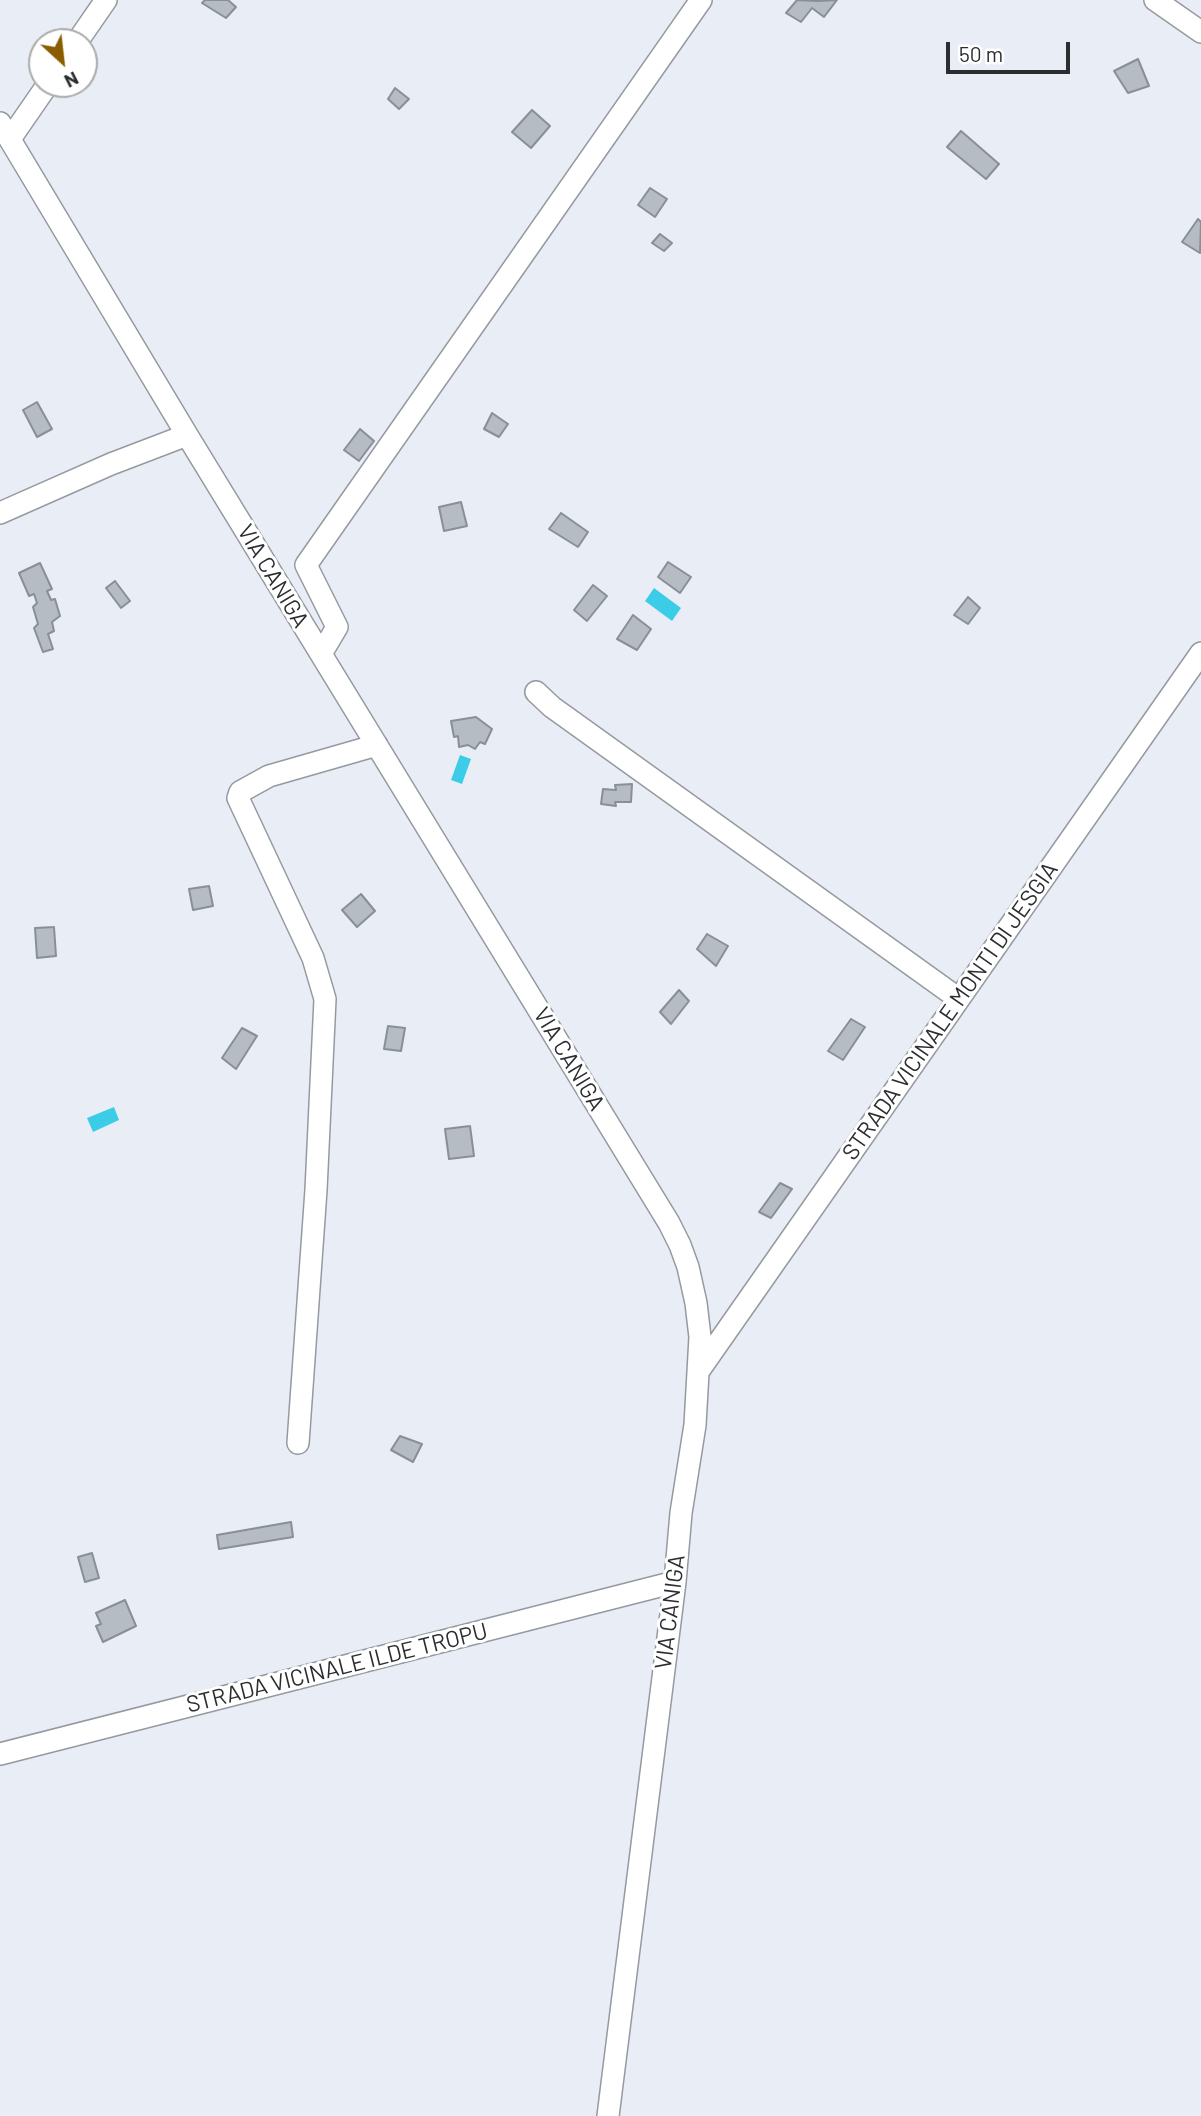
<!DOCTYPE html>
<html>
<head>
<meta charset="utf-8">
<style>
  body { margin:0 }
  #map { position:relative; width:1201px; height:2116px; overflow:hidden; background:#e9eef6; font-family:Barlow,sans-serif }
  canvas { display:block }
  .north { position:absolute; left:28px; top:28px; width:70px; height:70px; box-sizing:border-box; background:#fff; border:2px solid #aaabac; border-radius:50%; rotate:153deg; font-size:19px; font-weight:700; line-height:28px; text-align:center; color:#2b2d30 }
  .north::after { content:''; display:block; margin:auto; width:24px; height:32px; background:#8a5e00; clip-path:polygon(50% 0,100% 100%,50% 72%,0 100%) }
  .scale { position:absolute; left:946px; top:42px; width:124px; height:32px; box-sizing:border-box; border:4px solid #2b2d30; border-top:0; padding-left:9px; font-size:21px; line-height:24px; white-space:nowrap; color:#2b2d30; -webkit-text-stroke:5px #fff; paint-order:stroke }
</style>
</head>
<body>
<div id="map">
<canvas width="1201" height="2116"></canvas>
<div class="north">N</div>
<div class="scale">50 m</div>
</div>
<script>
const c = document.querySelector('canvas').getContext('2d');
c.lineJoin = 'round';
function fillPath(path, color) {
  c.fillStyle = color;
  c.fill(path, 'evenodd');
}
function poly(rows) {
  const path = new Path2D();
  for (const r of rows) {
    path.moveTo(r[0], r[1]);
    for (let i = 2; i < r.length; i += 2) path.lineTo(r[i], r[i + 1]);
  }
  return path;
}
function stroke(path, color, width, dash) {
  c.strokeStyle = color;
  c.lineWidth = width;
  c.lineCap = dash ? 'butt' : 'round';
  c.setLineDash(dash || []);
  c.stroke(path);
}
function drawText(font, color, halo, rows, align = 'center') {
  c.font = font + ' Barlow,sans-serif';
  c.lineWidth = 6;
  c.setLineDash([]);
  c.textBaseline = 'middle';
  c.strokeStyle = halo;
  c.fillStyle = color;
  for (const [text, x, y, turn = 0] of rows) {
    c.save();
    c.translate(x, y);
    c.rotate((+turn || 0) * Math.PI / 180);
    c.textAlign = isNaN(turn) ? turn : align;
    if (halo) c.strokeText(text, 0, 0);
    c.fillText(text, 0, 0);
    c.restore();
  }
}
fillPath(poly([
  [654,588,681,608,672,621,645,601],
  [460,755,471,759,462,784,451,780],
  [114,1107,119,1120,93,1132,87,1118]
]), '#3bcce8');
const building = poly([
  [205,0,228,0,236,7,226,18,202,3,205,0],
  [797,0,818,1,837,0,824,17,812,8,801,22,786,13,797,0],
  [1138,59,1149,86,1128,93,1114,71,1138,59],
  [395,88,409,99,399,109,388,99,395,88],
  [532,110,550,126,531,148,512,132,532,110],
  [961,131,999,164,986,179,947,147,961,131],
  [650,188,667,199,655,217,638,205,650,188],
  [1198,219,1201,222,1200,253,1182,242,1198,219],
  [660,234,672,243,664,251,652,243,660,234],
  [37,402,52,429,37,437,23,410,37,402],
  [492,413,508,424,499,437,484,429,492,413],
  [360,429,374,441,359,461,344,450,360,429],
  [461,502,467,526,444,531,439,507,461,502],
  [561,513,588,532,578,547,549,529,561,513],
  [668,562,691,577,680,593,658,577,668,562],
  [40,563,52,589,47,591,51,600,55,599,60,616,52,622,54,631,48,634,53,649,43,652,34,628,38,624,33,607,37,603,34,594,29,596,19,573,40,563],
  [115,581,130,601,121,608,106,588,115,581],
  [593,585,607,596,587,621,574,610,593,585],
  [968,597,980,608,968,624,954,615,968,597],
  [633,615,651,629,637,650,617,639,633,615],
  [476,717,492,729,485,744,480,742,475,749,468,745,459,747,458,736,454,737,451,721,476,717],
  [632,784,631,802,615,802,616,806,601,804,603,789,616,790,615,785,632,784],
  [209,886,213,906,193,910,189,889,209,886],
  [361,894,375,911,357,927,342,910,361,894],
  [54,927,56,956,37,958,35,928,54,927],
  [707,934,728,946,716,966,697,949,707,934],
  [679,990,689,1001,671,1024,660,1012,679,990],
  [851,1019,865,1027,843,1060,828,1051,851,1019],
  [388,1026,405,1028,401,1051,384,1049,388,1026],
  [242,1028,257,1036,236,1069,222,1058,242,1028],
  [470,1126,474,1156,449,1159,445,1129,470,1126],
  [780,1183,792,1189,771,1218,759,1212,780,1183],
  [400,1436,422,1444,413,1462,391,1450,400,1436],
  [291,1522,293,1537,219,1549,217,1535,291,1522],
  [92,1553,99,1578,85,1582,78,1557,92,1553],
  [125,1600,136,1626,103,1642,96,1626,101,1624,96,1613,125,1600]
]);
fillPath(building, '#b6bcc3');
stroke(building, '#8a8f96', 2);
const minor = poly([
  [1155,0,1201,32],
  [77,42,106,0],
  [0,123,187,435,669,1223,680,1245,688,1267,696,1303,700,1337,695,1425,681,1513,675,1582,608,2116],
  [10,139,48,84],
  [0,513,111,464,187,435],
  [321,654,337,627,306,565,701,0],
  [536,692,552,707,959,999],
  [700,1369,1201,653],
  [298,1443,316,1190,325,999,313,958,238,798,240,792,269,776,377,745],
  [0,1754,675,1582]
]);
stroke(minor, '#959aa1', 24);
stroke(minor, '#fff', 21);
drawText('23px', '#2b2d30', '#fff', [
  ["VIA CANIGA",273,576,59],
  ["STRADA VICINALE MONTI DI JESGIA",950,1011,-55],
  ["VIA CANIGA",569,1059,59],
  ["VIA CANIGA",670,1612,-83],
  ["STRADA VICINALE ILDE TROPU",337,1668,-14]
]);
</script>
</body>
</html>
